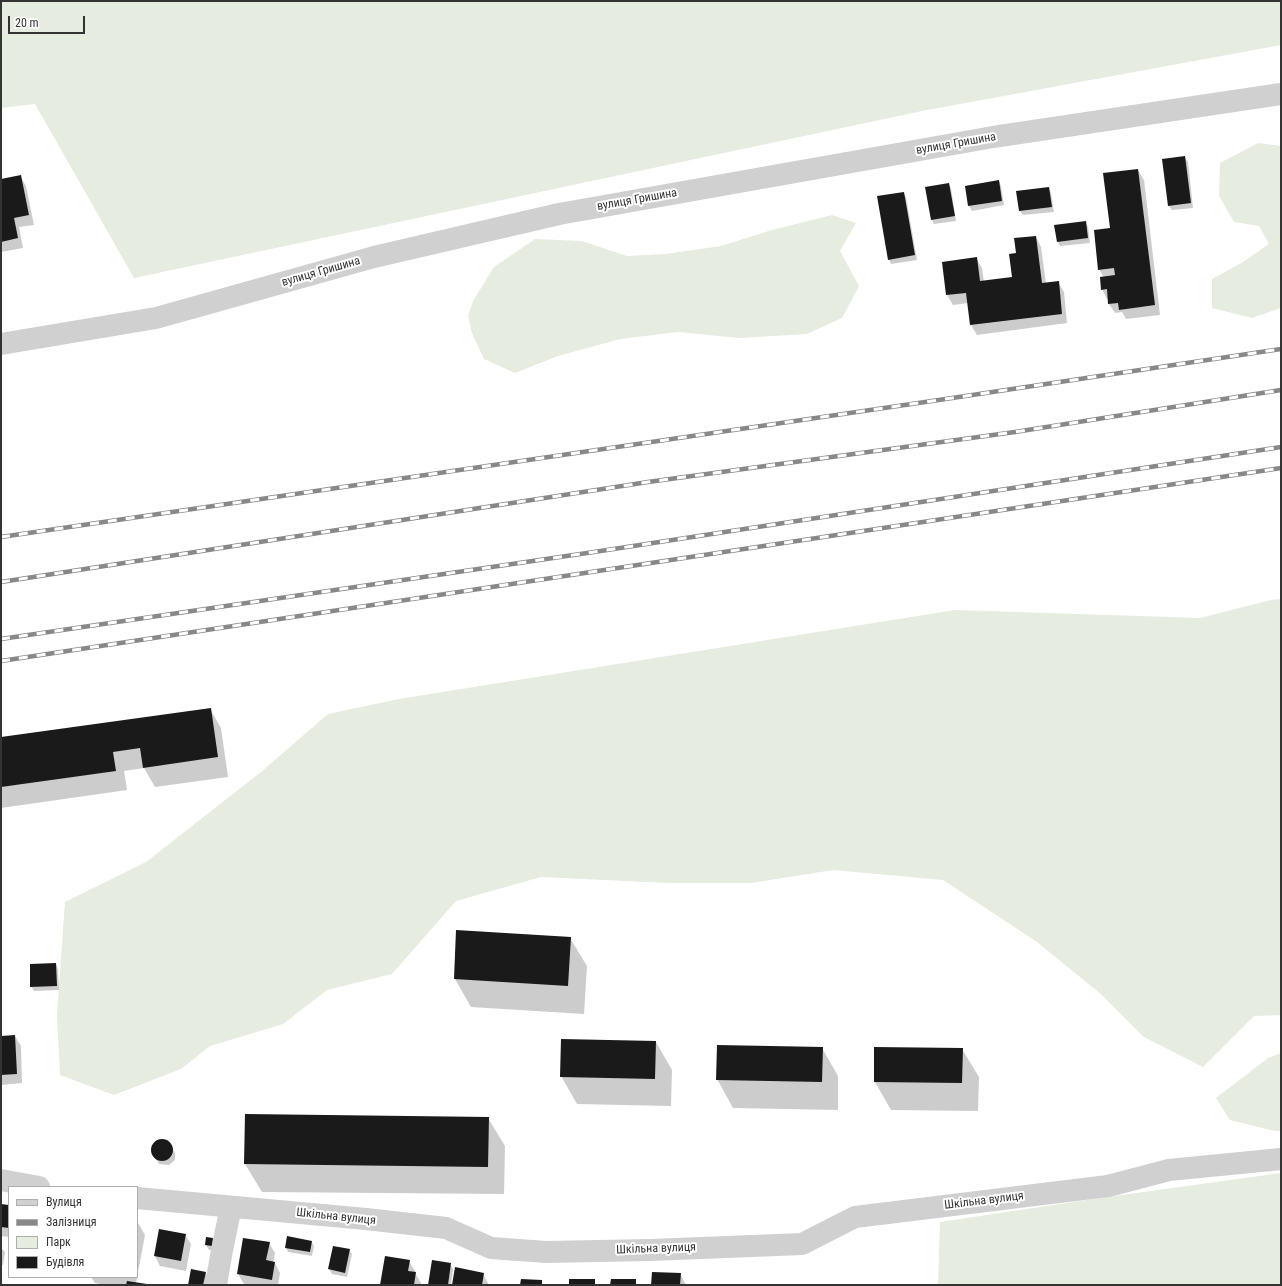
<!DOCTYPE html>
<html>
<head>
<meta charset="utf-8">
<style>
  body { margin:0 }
  #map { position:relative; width:1282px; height:1286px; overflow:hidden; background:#fff; font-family:"Roboto Condensed",sans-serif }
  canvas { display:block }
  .frame { position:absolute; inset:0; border:2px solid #333; pointer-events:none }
  .legend { position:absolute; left:8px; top:1186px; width:130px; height:92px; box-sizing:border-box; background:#fff; border:1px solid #adadad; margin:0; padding:5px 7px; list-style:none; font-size:12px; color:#333 }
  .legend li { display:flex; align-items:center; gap:8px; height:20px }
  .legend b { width:20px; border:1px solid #adadad }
  .scale { position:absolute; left:8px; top:16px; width:77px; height:18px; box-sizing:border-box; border:2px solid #333; border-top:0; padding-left:5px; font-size:12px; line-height:14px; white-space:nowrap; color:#333; -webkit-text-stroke:3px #fff; paint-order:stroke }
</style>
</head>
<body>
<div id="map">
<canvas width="1282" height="1286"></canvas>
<div class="frame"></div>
<ul class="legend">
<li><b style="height:5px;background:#d0d0d0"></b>Вулиця</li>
<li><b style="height:5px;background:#888"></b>Залізниця</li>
<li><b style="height:11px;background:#e6ecdf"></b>Парк</li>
<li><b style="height:11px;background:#1a1a1a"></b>Будівля</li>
</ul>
<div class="scale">20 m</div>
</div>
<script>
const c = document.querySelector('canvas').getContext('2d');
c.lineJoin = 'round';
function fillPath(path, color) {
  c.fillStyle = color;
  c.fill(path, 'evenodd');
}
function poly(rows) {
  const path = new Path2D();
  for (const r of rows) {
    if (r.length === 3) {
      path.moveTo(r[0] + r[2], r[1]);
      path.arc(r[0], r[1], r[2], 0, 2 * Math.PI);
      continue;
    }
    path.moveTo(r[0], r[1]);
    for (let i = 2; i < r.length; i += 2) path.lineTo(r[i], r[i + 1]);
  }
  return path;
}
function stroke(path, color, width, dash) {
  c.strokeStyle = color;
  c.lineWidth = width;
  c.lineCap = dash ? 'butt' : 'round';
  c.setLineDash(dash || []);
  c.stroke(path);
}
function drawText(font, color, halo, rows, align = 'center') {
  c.font = font + ' "Roboto Condensed",sans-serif';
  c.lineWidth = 4;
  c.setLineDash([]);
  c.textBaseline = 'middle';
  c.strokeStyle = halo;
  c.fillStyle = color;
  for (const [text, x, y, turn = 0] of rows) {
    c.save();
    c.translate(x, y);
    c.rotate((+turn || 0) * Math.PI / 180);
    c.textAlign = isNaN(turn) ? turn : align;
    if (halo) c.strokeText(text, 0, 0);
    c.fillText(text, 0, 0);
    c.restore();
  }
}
fillPath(poly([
  [1,1,1281,1,1281,45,922,111,134,278,35,104,1,108],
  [1258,143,1281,146,1281,308,1252,318,1212,308,1212,279,1243,262,1269,244,1259,226,1234,222,1219,196,1220,163],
  [832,215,856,223,840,251,859,286,842,318,807,334,739,338,678,332,620,339,558,356,515,373,484,359,472,333,468,316,473,301,494,267,535,239,582,241,627,256,666,254,721,246,772,230],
  [1281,599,1281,1015,1254,1016,1203,1067,1144,1037,1102,995,1037,942,943,880,833,870,751,883,669,883,541,877,456,901,392,974,327,990,283,1024,210,1046,181,1069,114,1095,60,1075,57,1015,65,902,146,862,261,772,328,714,399,699,955,610,1200,618,1271,600],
  [1281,1053,1281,1131,1275,1131,1230,1120,1216,1098,1268,1058],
  [1281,1173,1281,1285,938,1285,940,1222,1107,1197]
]), '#e6ecdf');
fillPath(poly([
  [1185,157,1188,162,1193,208,1172,210,1169,206],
  [1138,170,1144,180,1160,315,1126,319,1122,312,1115,313,1109,304,1109,299,1107,299,1102,289,1104,278,1099,269,1111,229],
  [20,176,26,186,34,225,19,227,23,248,1,252,1,180],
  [999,181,1001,186,1004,205,972,211,969,206,966,186],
  [949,184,951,188,956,221,934,224,932,220],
  [1049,188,1051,193,1054,212,1023,215,1020,211,1018,192],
  [903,193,906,197,917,260,891,264,889,259],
  [1085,222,1088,227,1090,243,1060,246,1058,242],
  [1036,237,1041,247,1046,284,1058,282,1064,292,1067,323,977,335,971,325,968,303,953,305,947,295,976,258,982,268,984,282,1013,278,1017,254],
  [210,709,221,728,228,777,155,787,144,768,124,771,127,790,1,808,1,738],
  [570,938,587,966,584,1014,471,1007,455,979],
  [56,964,58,969,59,990,34,991,31,986],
  [15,1036,21,1046,22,1083,1,1085,1,1037],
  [656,1042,672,1070,671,1106,577,1104,561,1076],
  [822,1048,838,1076,838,1110,733,1108,717,1079],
  [875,1048,962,1049,979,1077,978,1111,891,1110,875,1082],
  [488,1118,505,1146,504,1194,262,1192,245,1164],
  [158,1140,167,1140,175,1153,175,1160,169,1165,159,1164,153,1154,153,1145],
  [1,1205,9,1206,9,1237,1,1236],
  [137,1221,145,1235,136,1283,146,1285,106,1285,95,1283,91,1277,137,1277],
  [185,1235,191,1244,186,1271,160,1266,155,1256],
  [213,1239,215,1243,215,1250,209,1250,206,1245],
  [311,1241,314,1246,312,1256,288,1252,286,1247],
  [269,1243,275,1253,273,1263,275,1263,280,1273,278,1285,252,1285,244,1284,238,1274],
  [1,1248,5,1252,3,1265,1,1265],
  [349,1250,352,1254,347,1277,332,1274,329,1269],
  [409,1261,415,1271,415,1273,421,1283,420,1285,381,1285],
  [450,1264,453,1269,451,1285,429,1285],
  [205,1272,208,1277,206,1285,189,1285],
  [483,1274,489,1285,453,1285],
  [680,1274,686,1285,652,1285]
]), '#0003');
fillPath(poly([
  [1185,156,1191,203,1168,206,1162,159],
  [1138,169,1155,305,1119,310,1118,303,1108,304,1107,289,1101,290,1100,277,1115,275,1114,268,1098,270,1094,230,1110,228,1103,173],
  [21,175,29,215,14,218,18,238,1,242,1,179],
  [999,180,1002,201,968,206,965,186],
  [949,183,955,216,931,220,925,187],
  [1049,187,1052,207,1019,211,1016,191],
  [904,192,915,255,888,260,877,196],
  [1086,221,1088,238,1057,242,1054,225],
  [1036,236,1042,283,1059,281,1062,314,970,325,966,293,946,295,942,262,977,257,980,281,1012,277,1009,254,1016,253,1014,238],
  [211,708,218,757,143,768,140,748,113,752,116,771,1,787,1,737],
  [456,930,571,937,568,986,454,979],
  [56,963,57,986,30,987,30,964],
  [15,1035,17,1074,1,1075,1,1036],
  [561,1039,656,1041,655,1079,560,1077],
  [717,1045,823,1047,822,1082,716,1080],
  [874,1047,963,1048,962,1083,874,1082],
  [245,1114,489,1117,488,1167,244,1164],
  [162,1150,11],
  [1,1204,9,1205,9,1228,1,1227],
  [159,1229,186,1234,181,1261,154,1256],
  [287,1236,312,1241,310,1252,285,1248],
  [206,1237,213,1238,212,1246,205,1245],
  [243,1238,270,1242,266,1260,275,1262,272,1280,237,1274],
  [333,1246,350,1249,345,1273,328,1269],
  [385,1256,410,1260,408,1271,416,1272,414,1285,380,1285],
  [432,1260,451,1263,448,1285,428,1285],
  [455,1267,484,1273,482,1285,452,1285],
  [191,1269,206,1272,203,1285,188,1285],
  [652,1272,681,1273,680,1285,651,1285],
  [521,1279,542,1280,542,1285,520,1285],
  [569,1279,595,1279,595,1285,569,1285],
  [611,1279,636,1279,636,1285,610,1285],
  [127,1281,147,1284,147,1285,126,1285]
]), '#1a1a1a');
stroke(poly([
  [1,1180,39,1187],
  [137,1198,366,1219,446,1228,491,1248,546,1252,651,1250,802,1244,855,1217,1108,1186,1169,1170,1281,1159],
  [216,1285,222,1250,231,1207]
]), '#d0d0d0', 22);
stroke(poly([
  [1,344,156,318,374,257,559,214,993,137,1281,94]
]), '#d0d0d0', 22);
const rail = poly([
  [1,537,932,401,1281,349],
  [1,582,648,482,1015,432,1281,390],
  [1,639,594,552,1281,447],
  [1,661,1281,468]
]);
stroke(rail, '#888', 4.5);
stroke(rail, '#fff', 3, [9]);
drawText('12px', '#333', '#fff', [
  ["вулиця Гришина",956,144,-10],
  ["вулиця Гришина",637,200,-10],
  ["вулиця Гришина",321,272,-16],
  ["Шкільна вулиця",984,1201,-7],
  ["Шкільна вулиця",336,1217,6],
  ["Шкільна вулиця",656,1249,-2]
]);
</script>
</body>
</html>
